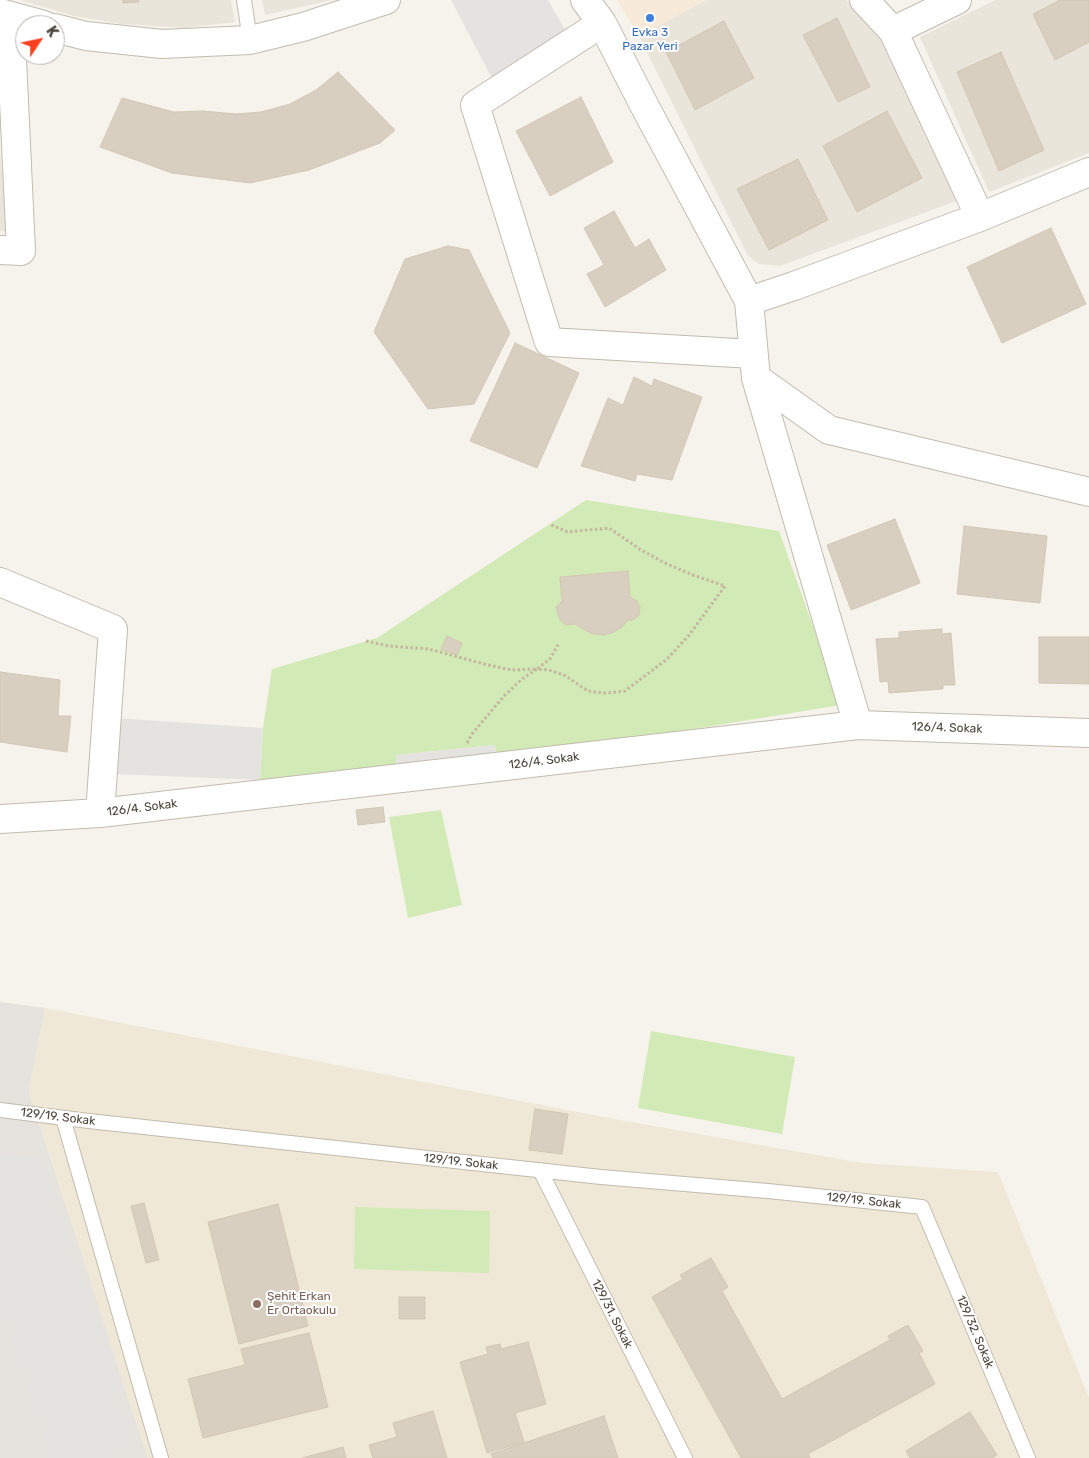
<!DOCTYPE html>
<html>
<head>
<meta charset="utf-8">
<style>
  body { margin:0 }
  #map { position:relative; width:1089px; height:1458px; overflow:hidden; background:#f6f3ec; font-family:Rubik,sans-serif }
  canvas { display:block }
  .north { position:absolute; left:15px; top:15px; width:50px; height:50px; box-sizing:border-box; background:#fff; border:1px solid #b7b4b0; border-radius:50%; rotate:56deg; font-size:14px; font-weight:700; line-height:20px; text-align:center; color:#4b4439 }
  .north::after { content:''; display:block; margin:auto; width:18px; height:22px; background:#fc3f1d; clip-path:polygon(50% 0,100% 100%,50% 72%,0 100%) }
</style>
</head>
<body>
<div id="map">
<canvas width="1089" height="1458"></canvas>
<div class="north">K</div>
</div>
<script>
const c = document.querySelector('canvas').getContext('2d');
c.lineJoin = 'round';
function fillPath(path, color) {
  c.fillStyle = color;
  c.fill(path, 'evenodd');
}
function poly(rows) {
  const path = new Path2D();
  for (const r of rows) {
    path.moveTo(r[0], r[1]);
    for (let i = 2; i < r.length; i += 2) path.lineTo(r[i], r[i + 1]);
  }
  return path;
}
function stroke(path, color, width, dash) {
  c.strokeStyle = color;
  c.lineWidth = width;
  c.lineCap = dash ? 'butt' : 'round';
  c.setLineDash(dash || []);
  c.stroke(path);
}
function drawText(font, color, halo, rows, align = 'center') {
  c.font = font + ' Rubik,sans-serif';
  c.lineWidth = 4;
  c.setLineDash([]);
  c.textBaseline = 'middle';
  c.strokeStyle = halo;
  c.fillStyle = color;
  for (const [text, x, y, turn = 0] of rows) {
    c.save();
    c.translate(x, y);
    c.rotate((+turn || 0) * Math.PI / 180);
    c.textAlign = isNaN(turn) ? turn : align;
    if (halo) c.strokeText(text, 0, 0);
    c.fillText(text, 0, 0);
    c.restore();
  }
}
fillPath(poly([
  [20,0,231,0,235,22,185,28,121,24,74,16],
  [262,0,332,0,265,15],
  [706,0,846,0,896,55,959,200,780,266,759,264,748,256,639,36],
  [995,0,1089,0,1089,153,989,192,920,37],
  [0,151,8,232,0,231]
]), '#eae5da');
fillPath(poly([
  [617,0,706,0,639,36]
]), '#f7ead8');
fillPath(poly([
  [0,1002,45,1008,29,1092,148,1458,0,1458]
]), '#e6e2dd');
fillPath(poly([
  [45,1008,598,1116,861,1163,998,1172,1089,1398,1089,1458,148,1458,29,1092]
]), '#efe8d6');
fillPath(poly([
  [586,500,779,531,841,705,497,761,495,745,396,755,397,771,260,780,263,728,272,669,377,638],
  [441,810,462,905,408,918,389,817],
  [651,1031,795,1057,782,1134,638,1108],
  [355,1207,490,1211,489,1273,354,1269]
]), '#d2eab5');
fillPath(poly([
  [451,0,548,0,567,33,494,82],
  [115,718,263,728,260,780,113,774],
  [495,745,497,761,397,771,396,755],
  [0,1155,43,1158,110,1358,131,1441,118,1458,52,1458,0,1304]
]), '#e5e3e0');
const building = poly([
  [123,0,139,0,139,2,123,3,123,0],
  [1060,0,1089,0,1089,42,1055,60,1033,14,1060,0],
  [837,18,870,87,838,102,803,35,837,18],
  [724,21,754,78,695,110,666,52,724,21],
  [1001,52,1044,150,999,171,957,72,1001,52],
  [338,72,395,130,380,143,309,170,250,183,172,173,100,147,122,98,174,112,203,111,236,114,261,112,290,104,316,90,338,72],
  [581,97,613,162,550,196,516,131,581,97],
  [887,111,922,178,857,212,823,146,887,111],
  [798,159,828,220,769,250,737,189,798,159],
  [614,211,635,248,649,239,666,270,605,307,587,274,604,265,584,228,614,211],
  [1051,228,1086,304,1002,343,967,267,1051,228],
  [448,246,469,250,510,333,474,404,428,409,374,332,405,259,448,246],
  [515,343,579,373,537,468,470,441,515,343],
  [634,377,652,386,654,379,702,397,672,480,637,474,635,481,581,466,608,398,623,405,634,377],
  [895,519,920,583,851,610,827,545,895,519],
  [964,526,1047,536,1040,603,957,594,964,526],
  [628,571,630,597,637,601,640,607,639,615,633,620,628,620,622,627,614,632,604,635,593,634,583,629,575,624,566,625,560,620,556,607,562,601,560,577,628,571],
  [942,629,942,634,951,633,955,685,943,685,943,689,889,693,888,681,880,682,876,639,899,638,899,632,942,629],
  [447,636,462,643,457,655,441,649,447,636],
  [1039,637,1089,637,1089,684,1039,683,1039,637],
  [0,672,60,680,58,716,71,716,67,752,0,742,0,672],
  [383,807,385,822,358,825,356,810,383,807],
  [535,1109,568,1114,562,1154,529,1150,535,1109],
  [144,1203,159,1260,146,1263,131,1206,144,1203],
  [278,1204,308,1326,239,1344,208,1222,278,1204],
  [711,1258,728,1287,722,1291,782,1399,890,1340,888,1336,908,1325,923,1351,919,1353,935,1384,808,1454,810,1458,741,1458,652,1297,683,1279,680,1275,711,1258],
  [399,1297,425,1297,425,1319,399,1319,399,1297],
  [309,1333,328,1407,203,1438,188,1379,245,1365,241,1349,309,1333],
  [528,1342,546,1404,515,1413,524,1442,487,1453,460,1362,488,1354,486,1347,500,1344,501,1349,528,1342],
  [433,1411,447,1458,373,1458,369,1445,397,1437,393,1423,433,1411],
  [970,1412,997,1455,992,1458,910,1458,906,1451,970,1412],
  [604,1416,618,1458,493,1458,491,1454,604,1416],
  [343,1447,346,1458,302,1458,343,1447]
]);
fillPath(building, '#d8cfc1');
stroke(building, '#d3c7b4', 1);
const service = poly([
  [244,0,250,40],
  [0,1110,89,1121,601,1177,768,1191,922,1207,1028,1458],
  [63,1118,161,1458],
  [540,1170,685,1458]
]);
const minor = poly([
  [585,0,602,23,644,105,749,301,794,286,980,217,1089,172],
  [864,0,893,31,980,217],
  [0,13,44,25],
  [602,23,475,105,549,342,753,354],
  [55,28,86,36,162,44,250,40,303,27,386,0],
  [893,31,957,0],
  [0,250,21,251,10,16],
  [749,301,756,378,829,430,1089,492],
  [756,378,858,725],
  [0,582,113,629,100,813],
  [0,819,100,813,858,725,1089,733]
]);
stroke(service, '#c2bbae', 16);
stroke(minor, '#c2bbae', 30);
stroke(poly([
  [366,641,388,646,429,649,484,664,511,670,537,669,550,659,559,643],
  [467,743,472,734,504,696,522,679,537,669,549,670,564,675,588,691,605,693,625,691,667,659,689,635,725,586,693,575,665,563,641,550,609,528,568,532,549,524]
]), '#c4b79f', 3, [2.5, 2.5]);
stroke(service, '#fff', 14);
stroke(minor, '#fff', 28);
for (const [x, y, r, color] of [
  [650,18,5,"#3f7fe0"],
  [257,1304,5,"#8d6e63"]
]) {
  const dot = new Path2D();
  dot.arc(x, y, r, 0, 2 * Math.PI);
  c.fillStyle = color;
  c.fill(dot);
  stroke(dot, '#fff', 2);
}
drawText('12px', '#366cbe', '#fff', [
  ["Evka 3",650,33],
  ["Pazar Yeri",650,47]
]);
drawText('12px', '#4b4439', '#fff', [
  ["126/4. Sokak",947,728,2],
  ["126/4. Sokak",544,761,-7],
  ["126/4. Sokak",142,808,-7],
  ["129/19. Sokak",58,1117,7],
  ["129/19. Sokak",461,1162,6],
  ["129/19. Sokak",864,1201,6],
  ["129/31. Sokak",612,1314,63],
  ["129/32. Sokak",975,1332,67]
]);
drawText('12px', '#785e54', '#fff', [
  ["Şehit Erkan",267,1297],
  ["Er Ortaokulu",267,1311]
], 'left');
</script>
</body>
</html>
